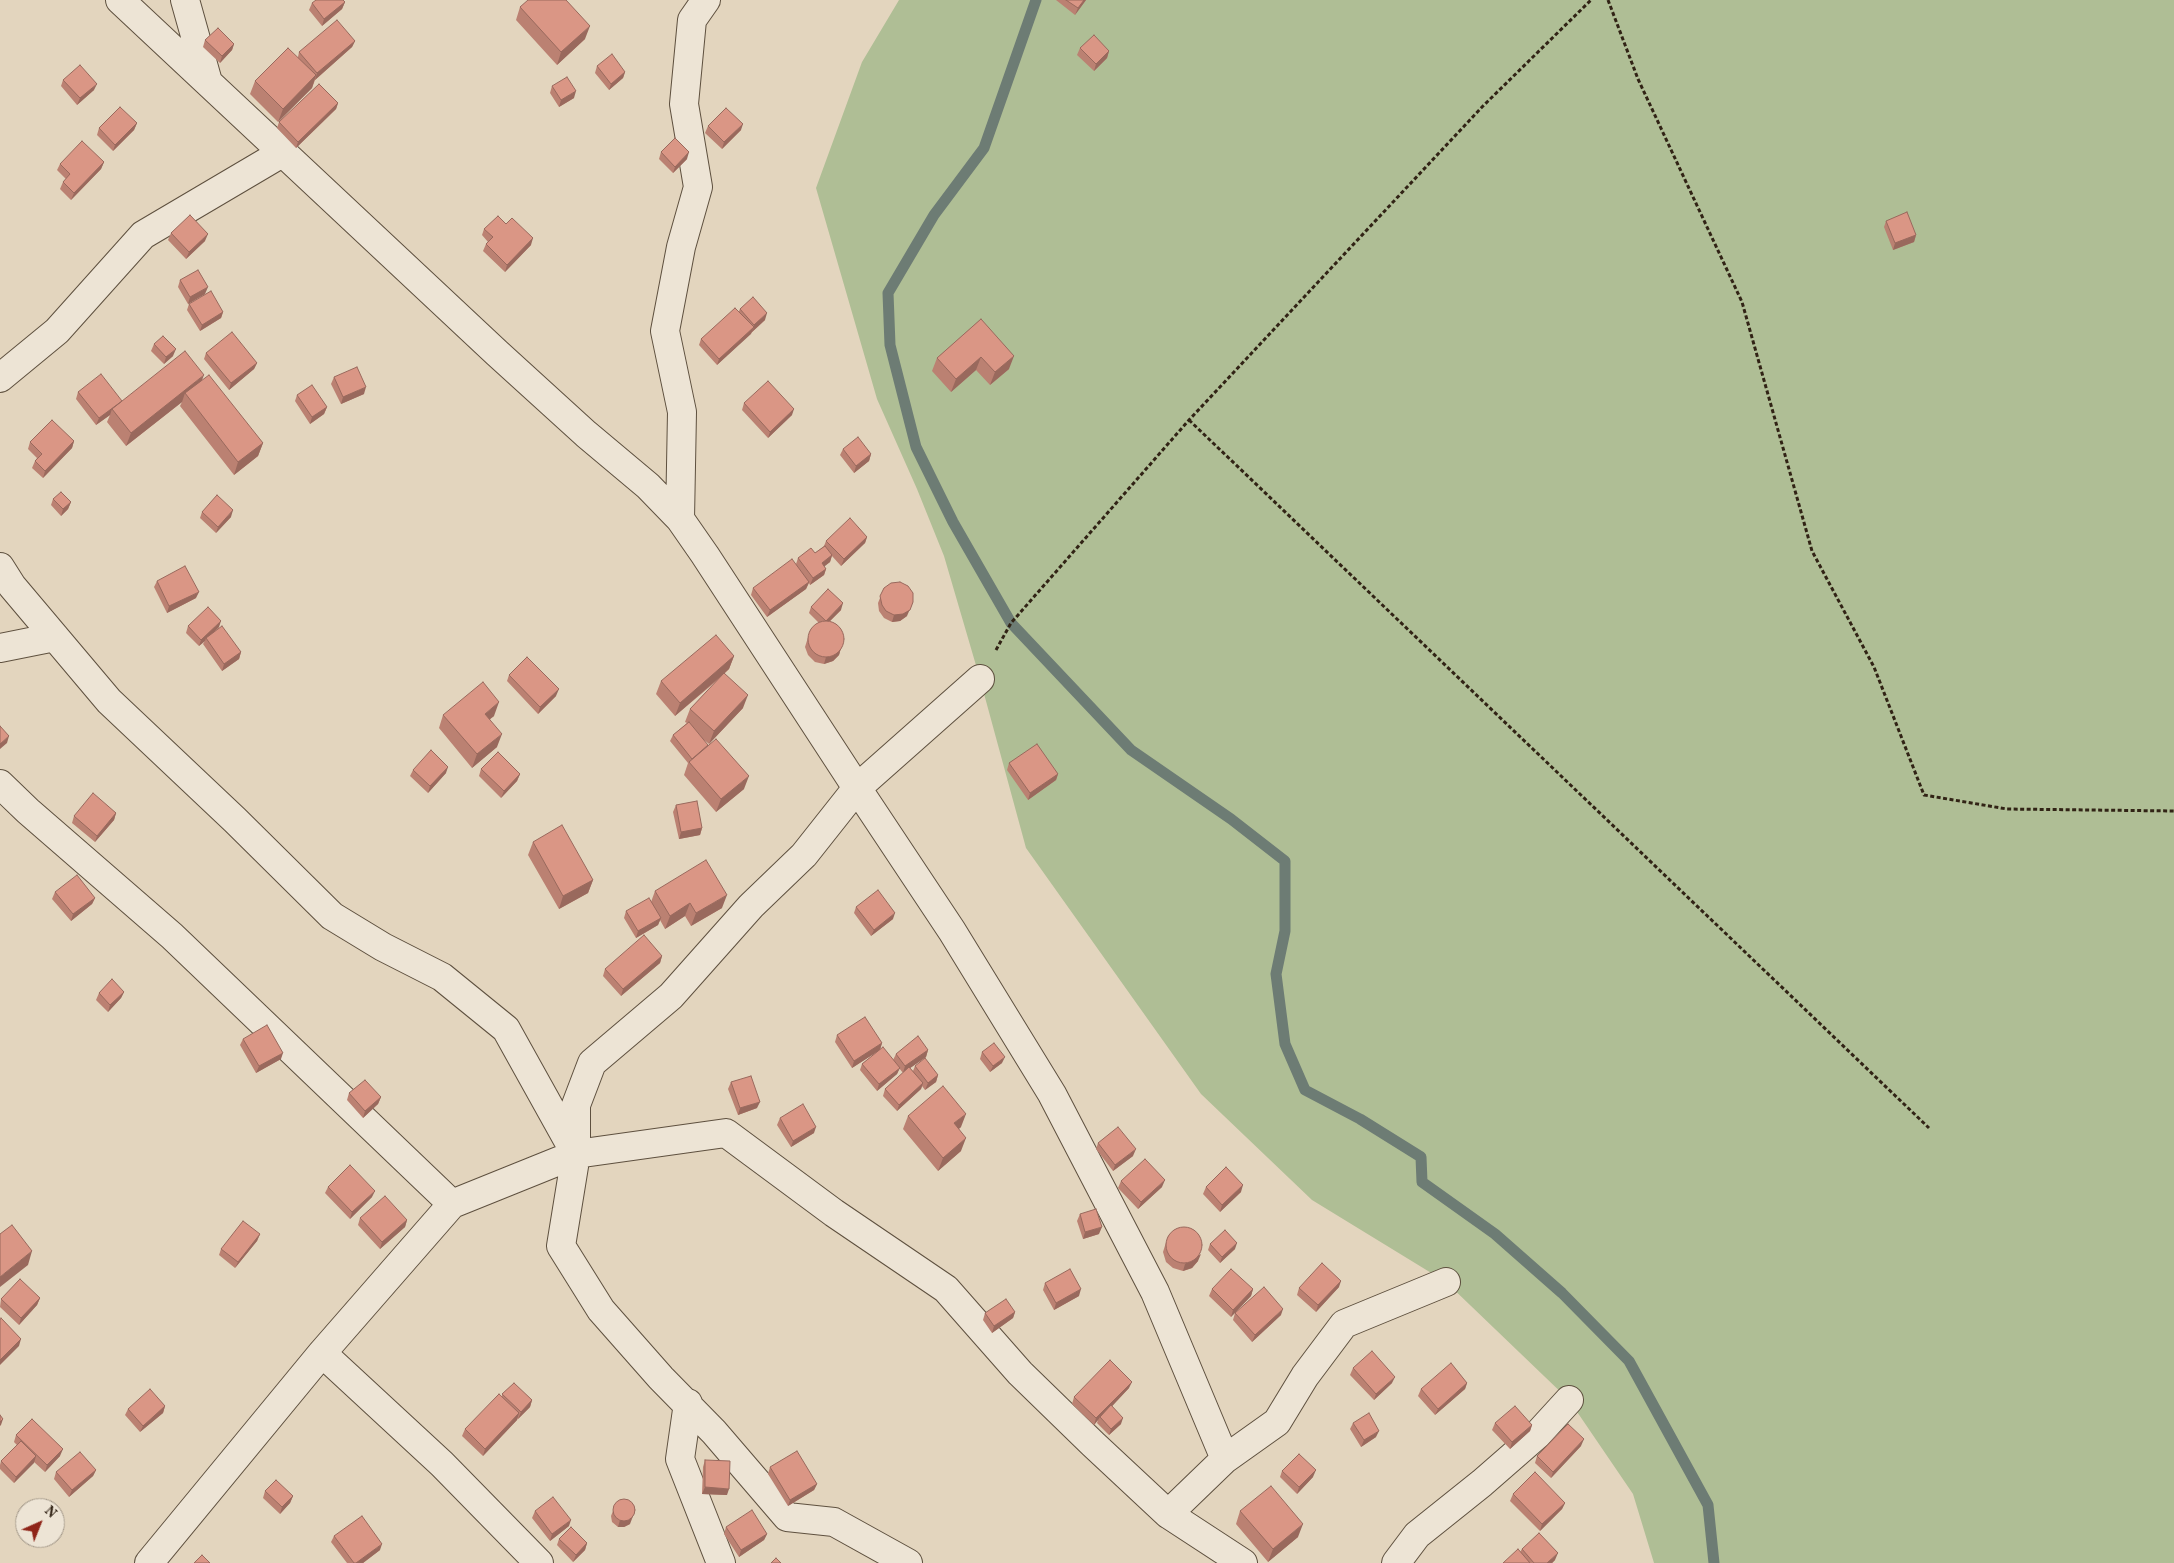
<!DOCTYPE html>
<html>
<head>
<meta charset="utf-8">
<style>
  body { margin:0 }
  #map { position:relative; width:2174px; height:1563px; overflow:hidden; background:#e3d5be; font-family:Vollkorn,serif }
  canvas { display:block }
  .north { position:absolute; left:15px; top:1498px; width:50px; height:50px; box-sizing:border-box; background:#ede4d5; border:1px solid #a29788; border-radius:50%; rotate:44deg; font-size:14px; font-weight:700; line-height:20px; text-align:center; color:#312315 }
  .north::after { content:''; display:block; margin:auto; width:18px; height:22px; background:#8f2418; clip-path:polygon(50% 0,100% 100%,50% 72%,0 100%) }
</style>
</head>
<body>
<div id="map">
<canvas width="2174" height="1563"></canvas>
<div class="north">N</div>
</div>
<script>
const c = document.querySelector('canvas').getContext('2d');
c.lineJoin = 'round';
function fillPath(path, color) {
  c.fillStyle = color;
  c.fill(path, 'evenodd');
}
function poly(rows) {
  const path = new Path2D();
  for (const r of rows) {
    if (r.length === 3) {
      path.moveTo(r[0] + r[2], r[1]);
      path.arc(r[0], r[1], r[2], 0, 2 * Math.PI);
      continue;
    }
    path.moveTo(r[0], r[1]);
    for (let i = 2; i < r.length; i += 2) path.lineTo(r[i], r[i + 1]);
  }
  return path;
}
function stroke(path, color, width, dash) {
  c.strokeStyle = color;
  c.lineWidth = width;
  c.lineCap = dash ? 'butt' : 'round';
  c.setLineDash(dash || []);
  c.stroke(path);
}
fillPath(poly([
  [899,0,2174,0,2174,1563,1654,1563,1633,1494,1569,1400,1446,1282,1312,1200,1201,1094,1026,848,980,679,944,556,917,489,877,399,816,188,862,62]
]), '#afbe95');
stroke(poly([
  [1036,0,984,148,934,215,888,293,890,345,916,447,953,522,1011,623,1131,750,1231,819,1285,861,1285,931,1276,974,1285,1044,1305,1090,1360,1119,1421,1157,1422,1182,1495,1234,1562,1293,1629,1361,1708,1505,1714,1563]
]), '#6d7c74', 11);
const minor = poly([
  [120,0,497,353,586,434,648,486,680,519,705,555,857,788,952,931,1052,1094,1155,1292,1225,1459,1168,1514],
  [185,0,208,82],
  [0,378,57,331,143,235,282,153],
  [680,519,682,412,665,331,681,247,698,187,684,104,692,20,706,0],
  [0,567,12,586,109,701,235,820,332,916,383,947,442,977,506,1029,575,1153],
  [0,648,55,637],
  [0,784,28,811,172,936,452,1204],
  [322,1353,442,1464,539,1563],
  [688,1403,680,1459,721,1563],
  [1225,1459,1277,1422,1305,1376,1344,1324,1446,1282],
  [149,1563,322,1353,452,1204,576,1154,726,1133,834,1213,946,1289,1020,1373,1093,1444,1168,1514,1243,1563],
  [908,1563,834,1522,787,1517,714,1432,661,1378,601,1310,561,1246,576,1154,576,1105,592,1063,671,996,751,906,804,855,857,788,980,679],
  [1396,1563,1417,1535,1482,1483,1537,1435,1569,1400]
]);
stroke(minor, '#5e503f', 30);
stroke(poly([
  [1608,0,1638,79,1742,302,1812,551,1874,667,1924,795,2007,809,2174,811],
  [1189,420,1929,1128],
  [996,650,1011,623,1189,420,1482,107,1591,0]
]), '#312315', 3, [4, 2.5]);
stroke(minor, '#ede4d5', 28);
fillPath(poly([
  [1056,0,1086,0,1075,15],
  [345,2,342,9,322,26,309,10,312,3],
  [520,7,585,39,557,65,516,20],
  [205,40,234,44,232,50,220,63,203,47],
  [355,41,352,47,315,80,312,88,278,122,250,94,255,81,298,57,299,52],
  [1080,48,1109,51,1107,58,1094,71,1077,55],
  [597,66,625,72,623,78,609,90,595,73],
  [63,80,94,90,77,105,61,86],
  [552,86,574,98,559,107,550,93],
  [338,103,336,109,296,148,277,128,279,122],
  [137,123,134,130,113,151,97,135,99,128],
  [708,126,741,130,722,149,705,133],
  [661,152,687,159,673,173,659,159],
  [104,162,101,169,71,200,60,189,63,182,66,179,57,170,60,164],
  [1886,221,1916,235,1914,242,1893,250,1884,227],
  [484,229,531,245,505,272,483,251,486,244,488,242,482,235],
  [171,233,205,241,186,259,168,240],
  [180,280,205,294,188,304,178,287],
  [189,304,223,312,221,318,200,331,187,310],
  [740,309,765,320,717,365,699,345,701,339,739,311],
  [981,319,1009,369,990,385,976,370,951,392,932,371,937,358],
  [154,344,173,356,164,364,151,351],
  [206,353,257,363,254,369,229,390,204,359],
  [334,377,364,394,341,404,331,384],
  [203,380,263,443,258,456,234,475,180,406,182,402,126,446,107,422,110,415,96,425,76,399,78,392,122,401],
  [297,395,327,407,324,414,310,424,295,401],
  [744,403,792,415,768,438,742,410],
  [74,441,72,448,43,478,32,468,35,461,37,458,28,449,30,442],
  [843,449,871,454,869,461,854,473,840,455],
  [53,499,71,502,68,509,61,516,51,505],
  [202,512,231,517,216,533,200,518],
  [867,537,865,543,841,566,832,556,830,562,824,566,826,569,824,575,810,585,809,583,806,589,767,617,751,595,753,588,796,564,798,558,815,553,824,546,826,541],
  [157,581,196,598,167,613,154,587],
  [884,588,907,616,900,621,892,622,884,618,879,611,878,603],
  [811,607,841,610,829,622,841,648,839,655,833,661,824,664,815,662,808,655,805,647,810,631,819,623,809,613],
  [188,626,219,627,215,631,241,652,239,659,222,671,203,644,205,641,199,646,186,633],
  [734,656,729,669,724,674,743,708,709,744,703,739,744,789,716,812,684,775,688,763,670,741,673,735,687,723,685,722,690,709,720,678,675,716,656,694,661,681],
  [509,675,556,696,538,714,507,681],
  [443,715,494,716,490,719,497,747,472,768,439,728],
  [1009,763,1058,774,1056,780,1028,800,1007,770],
  [481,769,520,774,517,781,501,798,479,776],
  [413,770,446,773,428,793,410,776],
  [676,805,702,828,700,835,679,839,673,812],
  [116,813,114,820,95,842,72,823,74,816],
  [533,842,593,880,588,893,559,909,528,855],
  [655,891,722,908,691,926,685,916,665,929,660,920,658,925,636,938,624,918,626,911,651,902],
  [55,892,95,898,92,904,71,921,52,899],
  [856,907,893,919,871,936,854,913],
  [662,956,660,963,621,996,603,976,605,969],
  [124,992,121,998,108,1012,96,1000,99,993],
  [837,1035,882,1043,880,1049,893,1060,896,1054,928,1050,926,1057,910,1068,913,1071,915,1066,938,1075,936,1082,925,1090,922,1086,921,1089,897,1111,883,1096,885,1089,906,1071,903,1073,899,1068,897,1074,877,1091,860,1070,862,1064,878,1051,852,1068,835,1042],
  [243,1039,281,1059,256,1073,240,1045],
  [982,1052,1002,1063,990,1072,980,1059],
  [731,1082,757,1108,738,1115,728,1089],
  [349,1093,381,1097,378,1104,363,1118,347,1100],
  [908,1116,961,1127,959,1129,961,1151,938,1171,903,1129],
  [780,1118,814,1133,791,1147,777,1125],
  [1098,1143,1133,1156,1113,1171,1096,1149],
  [1121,1181,1162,1187,1138,1209,1118,1188],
  [328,1187,372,1197,350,1219,325,1193],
  [1206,1187,1241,1192,1220,1212,1203,1194],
  [1080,1214,1099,1234,1083,1239,1077,1221],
  [360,1218,407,1220,405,1227,380,1249,358,1225],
  [260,1234,257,1241,235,1268,219,1255,221,1249],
  [1168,1236,1198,1261,1192,1268,1183,1271,1173,1268,1166,1262,1163,1252],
  [1210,1244,1235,1249,1220,1263,1208,1250],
  [1045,1283,1079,1296,1054,1310,1043,1290],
  [1339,1287,1316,1312,1297,1295,1299,1288],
  [1212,1289,1253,1289,1251,1296,1231,1317,1209,1296],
  [40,1298,37,1305,19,1325,0,1307,1,1299],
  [1015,1312,1013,1318,992,1333,983,1320,985,1313],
  [1235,1313,1281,1315,1252,1342,1233,1320],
  [1353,1368,1392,1383,1374,1400,1350,1375],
  [1467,1383,1465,1389,1435,1415,1418,1396,1421,1389],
  [1129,1388,1112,1406,1121,1424,1109,1435,1097,1423,1098,1420,1094,1425,1072,1404,1074,1397],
  [502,1394,532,1400,530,1407,518,1419,518,1418,517,1420,483,1456,462,1436,465,1429,502,1396],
  [165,1406,163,1413,140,1432,125,1415,128,1409],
  [1353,1423,1376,1437,1361,1447,1350,1429],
  [1495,1423,1532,1425,1530,1431,1510,1449,1492,1430],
  [16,1435,60,1456,45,1472,34,1462,14,1483,0,1469,0,1465,1,1461,17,1445,14,1442],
  [1581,1446,1551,1478,1535,1463,1537,1456],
  [705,1460,727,1495,702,1494,703,1467],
  [770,1467,817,1484,814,1490,788,1506,768,1474],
  [96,1470,93,1476,69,1497,54,1479,56,1472],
  [1282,1471,1313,1477,1297,1494,1280,1477],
  [265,1491,293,1496,290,1503,280,1514,263,1498],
  [1513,1494,1565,1503,1562,1509,1540,1531,1510,1501],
  [616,1503,630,1524,624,1527,618,1527,612,1522,611,1516],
  [535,1511,569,1526,550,1541,532,1518],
  [1240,1511,1298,1537,1268,1562,1236,1524],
  [726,1527,767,1534,764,1540,739,1557,724,1534],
  [334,1536,380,1550,363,1563,347,1563,331,1542],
  [559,1539,587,1543,585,1550,573,1562,557,1545],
  [1522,1549,1555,1560,1552,1563,1503,1563,1520,1552]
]), '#bb8172');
fillPath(poly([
  [1084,0,1086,0,1075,15,1078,8],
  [345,2,342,9,322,26,324,19],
  [590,26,585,39,557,65,561,52],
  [355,41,352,47,315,80,317,73],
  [234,44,232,50,220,63,222,56],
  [1109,51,1107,58,1094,71,1096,64],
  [625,72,623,78,609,90,611,84],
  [316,75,312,88,278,122,283,109],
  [97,84,94,90,77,105,80,98],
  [576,91,574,98,559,107,561,100],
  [338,103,336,109,296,148,298,142],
  [137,123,134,130,113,151,115,145],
  [743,124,741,130,722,149,724,142],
  [689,152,687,159,673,173,675,167],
  [104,162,101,169,71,200,74,193],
  [208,234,205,241,186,259,189,252],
  [1916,235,1914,242,1893,250,1895,243],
  [533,238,531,245,505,272,507,265],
  [208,287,205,294,188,304,190,297],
  [223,312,221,318,200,331,202,325],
  [767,313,765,320,752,332,754,325],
  [754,327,751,334,717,365,719,359],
  [176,349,173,356,164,364,166,357],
  [1014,356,1009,369,990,385,995,372],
  [981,357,976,370,951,392,956,379],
  [257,363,254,369,229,390,231,383],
  [204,375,199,388,185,393,182,402,126,446,131,433],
  [366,387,364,394,341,404,343,397],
  [122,401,112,409,110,415,96,425,99,418],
  [327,407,324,414,310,424,312,417],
  [794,409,792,415,768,438,770,432],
  [74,441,72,448,43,478,45,471],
  [263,443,258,456,234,475,238,462],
  [871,454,869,461,854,473,856,466],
  [71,502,68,509,61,516,63,509],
  [233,510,231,517,216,533,218,527],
  [867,537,865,543,841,566,844,559],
  [832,555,830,562,820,570,822,563],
  [826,569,824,575,810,585,813,578],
  [809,582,806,589,767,617,770,610],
  [199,592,196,598,167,613,169,606],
  [913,602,907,616,900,621,892,622,894,615],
  [843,603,841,610,823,628,826,621],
  [221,621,219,627,207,639,206,638,205,641,199,646,201,640],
  [841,648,839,655,833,661,824,664,826,657],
  [241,652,239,659,222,671,224,664],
  [734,656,729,669,675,716,680,703],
  [559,689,556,696,538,714,540,707],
  [748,695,743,708,709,744,714,731],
  [499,702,494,716,480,727,485,714],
  [502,734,497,747,472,768,477,754],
  [9,736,7,743,0,749,0,744],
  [448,767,446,773,428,793,430,786],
  [520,774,517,781,501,798,504,791],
  [1058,774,1056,780,1028,800,1030,793],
  [749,776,744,789,716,812,721,799],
  [116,813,114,820,95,842,97,836],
  [702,828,700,835,679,839,681,832],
  [593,880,588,893,559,909,563,896],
  [727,895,722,908,691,926,696,913],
  [95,898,92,904,71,921,73,914],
  [690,903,685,916,665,929,670,916],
  [895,913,893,919,871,936,874,930],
  [661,918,658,925,636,938,638,931],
  [662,956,660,963,621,996,623,989],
  [124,992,121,998,108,1012,110,1005],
  [882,1043,880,1050,852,1068,854,1061],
  [928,1050,926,1057,903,1073,905,1066],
  [283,1053,281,1059,256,1073,259,1066],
  [1005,1057,1002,1063,990,1072,993,1066],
  [900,1068,897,1074,877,1091,879,1084],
  [938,1075,936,1082,925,1090,928,1083],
  [923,1083,921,1089,897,1111,899,1105],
  [381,1097,378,1104,363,1118,365,1111],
  [760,1102,757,1108,738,1115,740,1108],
  [966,1114,961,1127,949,1136,954,1123],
  [816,1127,814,1133,791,1147,793,1141],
  [966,1138,961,1151,938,1171,943,1158],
  [1136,1149,1133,1156,1113,1171,1115,1165],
  [1165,1180,1162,1187,1138,1209,1141,1202],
  [1243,1185,1241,1192,1220,1212,1222,1205],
  [375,1191,372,1197,350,1219,352,1212],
  [407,1220,405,1227,380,1249,382,1242],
  [1102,1227,1099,1234,1083,1239,1085,1232],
  [260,1234,257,1241,235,1268,238,1262],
  [1237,1243,1235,1249,1220,1263,1222,1257],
  [32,1251,28,1265,0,1287,0,1277],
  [1201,1254,1198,1261,1192,1268,1183,1271,1185,1264],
  [1341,1281,1339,1287,1316,1312,1318,1305],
  [1081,1289,1079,1296,1054,1310,1056,1303],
  [1253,1289,1251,1296,1231,1317,1233,1310],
  [40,1298,37,1305,19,1325,21,1318],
  [1283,1309,1281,1315,1252,1342,1255,1335],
  [1015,1312,1013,1318,992,1333,994,1326],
  [21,1339,19,1346,0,1365,0,1360],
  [1395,1377,1392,1383,1374,1400,1376,1394],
  [1132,1382,1129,1388,1101,1418,1100,1417,1098,1420,1094,1425,1096,1418],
  [1467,1383,1465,1389,1435,1415,1438,1409],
  [532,1400,530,1407,518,1419,521,1412],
  [165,1406,163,1413,140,1432,143,1426],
  [519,1413,517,1420,483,1456,485,1449],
  [1123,1418,1121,1424,1109,1435,1111,1429],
  [3,1419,1,1425,0,1426,0,1422],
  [1532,1425,1530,1431,1510,1449,1512,1442],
  [1379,1431,1376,1437,1361,1447,1364,1440],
  [1584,1439,1581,1446,1551,1478,1553,1472],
  [63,1449,60,1456,45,1472,47,1465],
  [36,1456,34,1463,14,1483,16,1477],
  [96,1470,93,1476,69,1497,72,1490],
  [1316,1470,1313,1477,1297,1494,1299,1487],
  [817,1484,814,1490,788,1506,790,1500],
  [705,1487,729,1489,727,1495,702,1494],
  [293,1496,290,1503,280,1514,282,1507],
  [1565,1503,1562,1509,1540,1531,1542,1524],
  [635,1511,630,1524,624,1527,618,1527,620,1520],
  [571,1520,569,1526,550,1541,552,1534],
  [1303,1524,1298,1537,1268,1562,1273,1549],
  [767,1534,764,1540,739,1557,741,1550],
  [587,1543,585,1550,573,1562,576,1555],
  [382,1544,380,1550,363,1563,356,1563],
  [1558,1553,1555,1560,1552,1563,1547,1563]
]), '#99695d');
const building = poly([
  [316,0,343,0,345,2,324,19,312,3,316,0],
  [528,0,566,0,590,26,561,52,520,7,528,0],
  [1066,0,1084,0,1078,8,1066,0],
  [337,20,355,41,317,73,299,52,337,20],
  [218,28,234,44,222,56,205,40,218,28],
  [1094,35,1109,51,1096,64,1080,48,1094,35],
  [288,48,316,75,283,109,255,81,288,48],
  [612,54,625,72,611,84,597,66,612,54],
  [80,65,97,84,80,98,63,80,80,65],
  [567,77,576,91,561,100,552,86,567,77],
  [319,84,338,103,298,142,279,122,319,84],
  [120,107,137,123,115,145,99,128,120,107],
  [726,108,743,124,724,142,708,126,726,108],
  [675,138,689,152,675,167,661,152,675,138],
  [82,141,104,162,74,193,63,182,70,174,60,164,82,141],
  [1907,212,1916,235,1895,243,1886,221,1907,212],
  [190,215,208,234,189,252,171,233,190,215],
  [498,216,506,224,512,218,533,238,507,265,486,244,493,237,484,229,498,216],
  [198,270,208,287,190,297,180,280,198,270],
  [211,291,223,312,202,325,189,304,211,291],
  [753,297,767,313,754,325,740,309,753,297],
  [735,308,754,327,719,359,701,339,735,308],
  [981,319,1014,356,995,372,981,357,956,379,937,358,981,319],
  [232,332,257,363,231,383,206,353,232,332],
  [163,336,176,349,166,357,154,344,163,336],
  [185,351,204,375,131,433,112,409,185,351],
  [357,367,366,387,343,397,334,377,357,367],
  [101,374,122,401,99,418,78,392,101,374],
  [209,375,263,443,238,462,185,393,209,375],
  [768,381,794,409,770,432,744,403,768,381],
  [312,385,327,407,312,417,297,395,312,385],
  [52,420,74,441,45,471,35,461,42,454,30,442,52,420],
  [858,437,871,454,856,466,843,449,858,437],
  [61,492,71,502,63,509,53,499,61,492],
  [217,495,233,510,218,527,202,512,217,495],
  [850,518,867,537,844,559,826,541,850,518],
  [825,546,832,555,822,563,826,569,813,578,798,558,811,548,815,553,825,546],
  [792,559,809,582,770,610,753,588,792,559],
  [185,566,199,592,169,606,157,581,185,566],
  [900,582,908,586,913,593,913,602,910,610,903,614,894,615,886,611,882,605,880,596,884,588,891,583,900,582],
  [828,589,843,603,826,621,811,607,828,589],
  [208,607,221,621,201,640,188,626,208,607],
  [826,639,18],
  [222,626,241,652,224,664,206,638,222,626],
  [716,635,734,656,680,703,661,681,716,635],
  [527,657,559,689,540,707,509,675,527,657],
  [724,673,748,695,714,731,690,709,724,673],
  [483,682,499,702,485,714,502,734,477,754,443,715,483,682],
  [689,722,708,745,692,759,673,735,689,722],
  [0,726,9,736,0,744,0,726],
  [716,739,749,776,721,799,689,762,716,739],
  [1037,744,1058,774,1030,793,1009,763,1037,744],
  [431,750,448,767,430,786,413,770,431,750],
  [498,752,520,774,504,791,481,769,498,752],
  [93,793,116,813,97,836,74,816,93,793],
  [697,801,702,828,681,832,676,805,697,801],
  [562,825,593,880,563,896,533,842,562,825],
  [706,860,727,895,696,913,690,903,670,916,655,891,706,860],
  [77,875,95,898,73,914,55,892,77,875],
  [878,890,895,913,874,930,856,907,878,890],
  [649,898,661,918,638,931,626,911,649,898],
  [644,935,662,956,623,989,605,969,644,935],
  [112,979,124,992,110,1005,99,993,112,979],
  [865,1017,882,1043,854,1061,837,1035,865,1017],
  [267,1025,283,1053,259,1066,243,1039,267,1025],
  [918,1036,928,1050,905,1066,896,1054,918,1036],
  [994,1043,1005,1057,993,1066,982,1052,994,1043],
  [883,1047,900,1068,879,1084,862,1064,883,1047],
  [925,1058,938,1075,928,1083,915,1066,925,1058],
  [909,1067,923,1083,899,1105,885,1089,909,1067],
  [751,1076,760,1102,740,1108,731,1082,751,1076],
  [365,1080,381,1097,365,1111,349,1093,365,1080],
  [943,1086,966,1114,954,1123,966,1138,943,1158,908,1116,943,1086],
  [803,1104,816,1127,793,1141,780,1118,803,1104],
  [1118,1127,1136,1149,1115,1165,1098,1143,1118,1127],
  [1145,1159,1165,1180,1141,1202,1121,1181,1145,1159],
  [350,1165,375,1191,352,1212,328,1187,350,1165],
  [1226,1167,1243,1185,1222,1205,1206,1187,1226,1167],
  [385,1196,407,1220,382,1242,360,1218,385,1196],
  [1096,1209,1102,1227,1085,1232,1080,1214,1096,1209],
  [243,1221,260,1234,238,1262,221,1249,243,1221],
  [12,1225,32,1251,0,1277,0,1234,12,1225],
  [1184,1245,18],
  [1225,1230,1237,1243,1222,1257,1210,1244,1225,1230],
  [1322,1263,1341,1281,1318,1305,1299,1288,1322,1263],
  [1070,1269,1081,1289,1056,1303,1045,1283,1070,1269],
  [1231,1269,1253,1289,1233,1310,1212,1289,1231,1269],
  [20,1279,40,1298,21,1318,1,1299,20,1279],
  [1264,1287,1283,1309,1255,1335,1235,1313,1264,1287],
  [1006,1299,1015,1312,994,1326,985,1313,1006,1299],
  [1,1318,21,1339,0,1360,0,1320,1,1318],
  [1372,1351,1395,1377,1376,1394,1353,1368,1372,1351],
  [1110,1360,1132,1382,1096,1418,1074,1397,1110,1360],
  [1451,1363,1467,1383,1438,1409,1421,1389,1451,1363],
  [514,1383,532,1400,521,1412,502,1394,514,1383],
  [150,1389,165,1406,143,1426,128,1409,150,1389],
  [499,1394,519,1413,485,1449,465,1429,499,1394],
  [1111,1405,1123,1418,1111,1429,1100,1417,1111,1405],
  [1515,1406,1532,1425,1512,1442,1495,1423,1515,1406],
  [1369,1413,1379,1431,1364,1440,1353,1423,1369,1413],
  [0,1415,3,1419,0,1422,0,1415],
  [32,1419,63,1449,47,1465,16,1435,32,1419],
  [1568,1424,1584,1439,1553,1472,1537,1456,1568,1424],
  [21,1441,36,1456,16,1477,1,1461,21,1441],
  [797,1451,817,1484,790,1500,770,1467,797,1451],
  [80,1452,96,1470,72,1490,56,1472,80,1452],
  [1299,1454,1316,1470,1299,1487,1282,1471,1299,1454],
  [705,1460,730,1461,729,1489,705,1487,705,1460],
  [1535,1472,1565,1503,1542,1524,1513,1494,1535,1472],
  [276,1480,293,1496,282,1507,265,1491,276,1480],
  [1271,1486,1303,1524,1273,1549,1240,1511,1271,1486],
  [553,1497,571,1520,552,1534,535,1511,553,1497],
  [624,1510,11],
  [752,1510,767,1534,741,1550,726,1527,752,1510],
  [362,1516,382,1544,356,1563,354,1563,334,1536,362,1516],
  [571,1527,587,1543,576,1555,559,1539,571,1527],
  [1539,1533,1558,1553,1547,1563,1534,1563,1522,1549,1539,1533],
  [1518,1549,1530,1563,1503,1563,1518,1549],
  [202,1555,210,1563,194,1563,202,1555],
  [776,1558,781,1563,771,1563,776,1558]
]);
fillPath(building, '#da9685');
stroke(building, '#99695d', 1);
</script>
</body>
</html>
